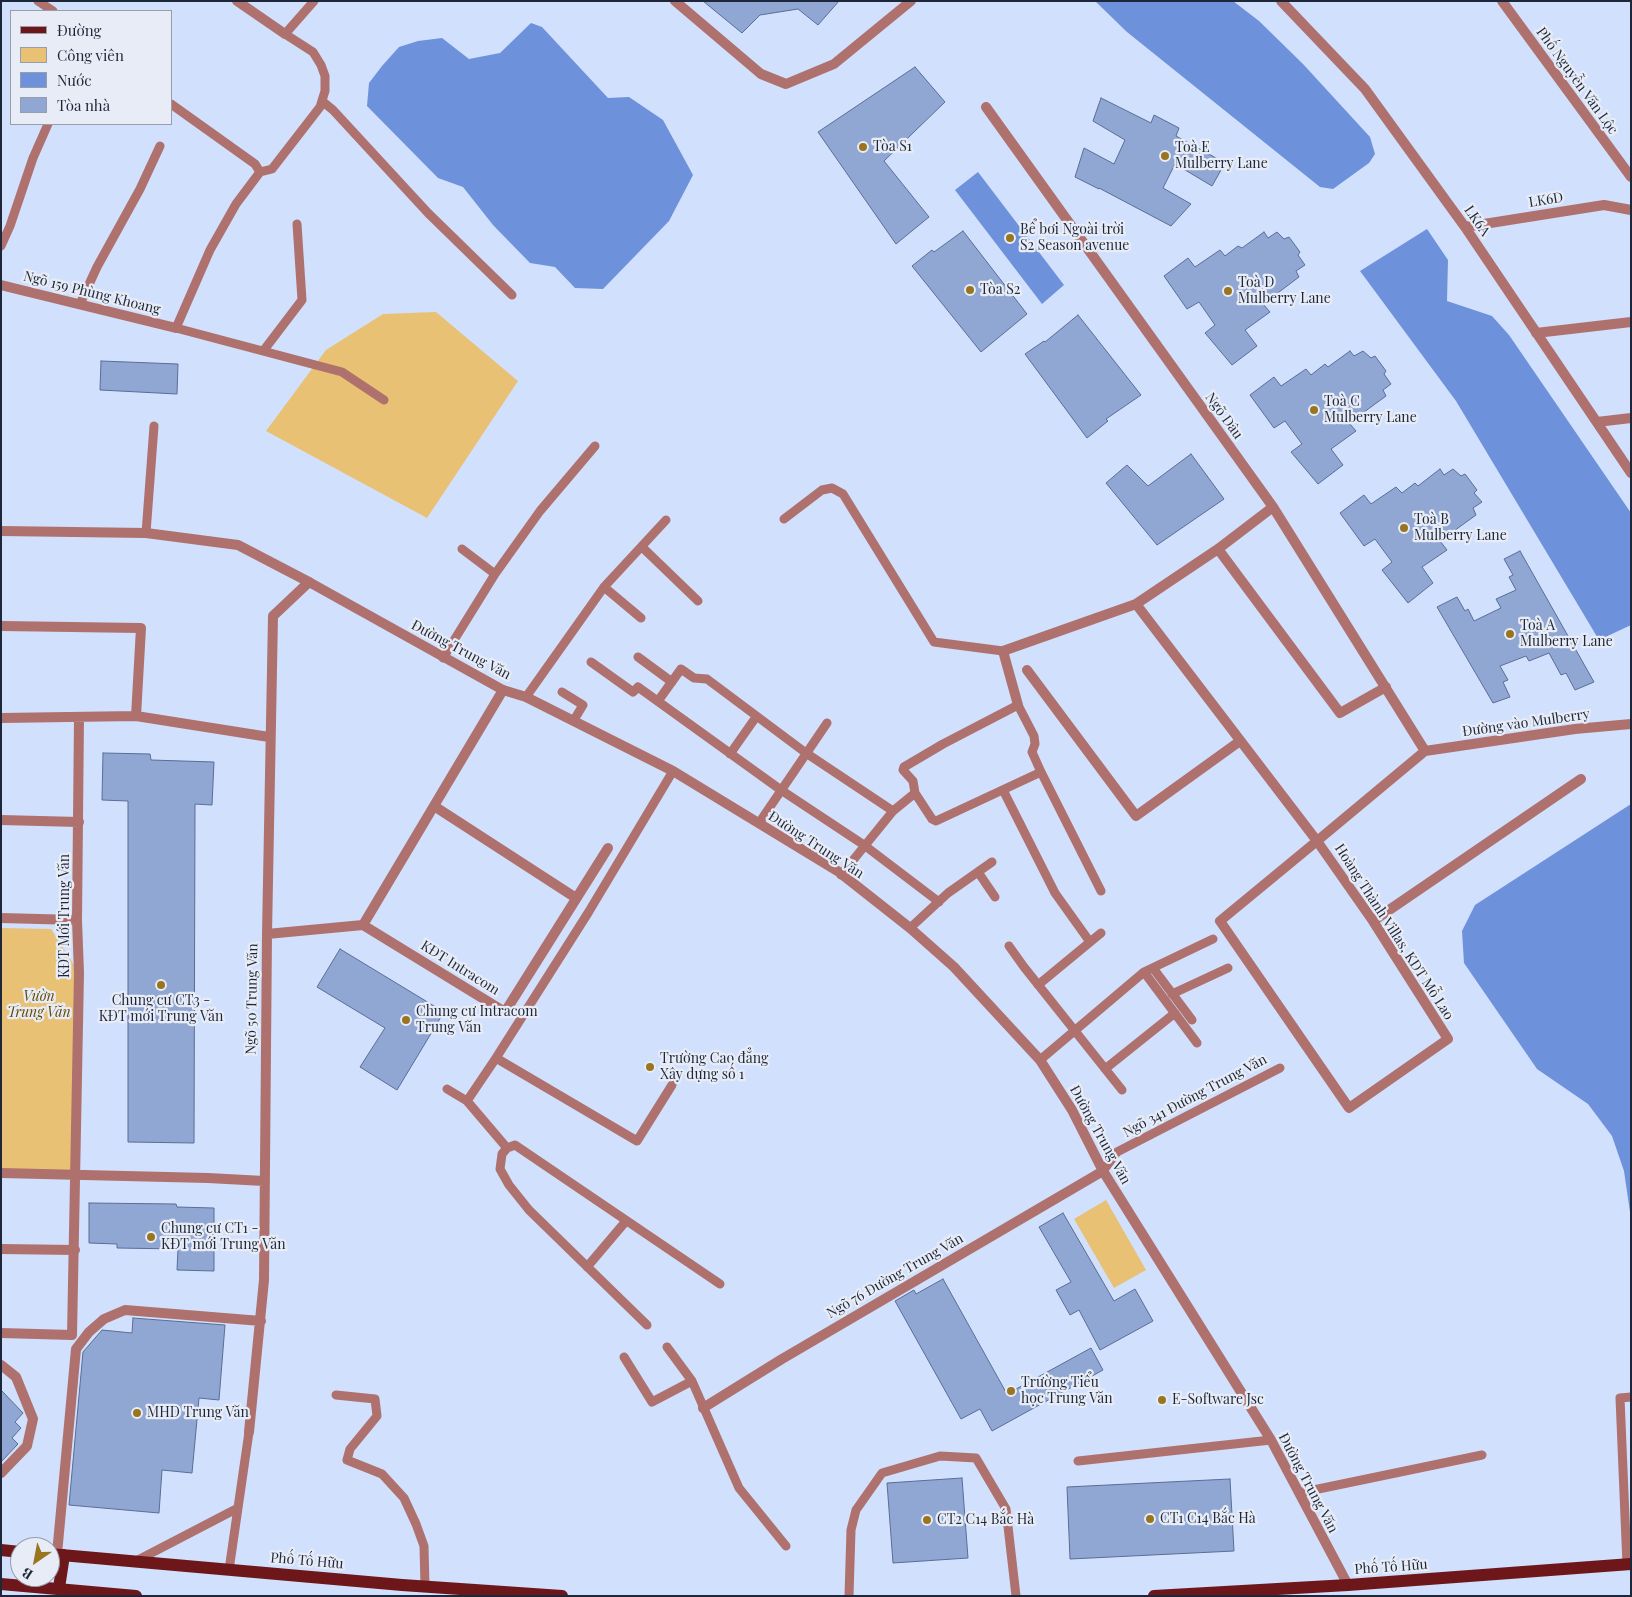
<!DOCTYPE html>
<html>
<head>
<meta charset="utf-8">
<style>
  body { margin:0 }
  #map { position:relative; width:1632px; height:1597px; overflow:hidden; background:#d1e0fc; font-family:"Playfair Display",serif }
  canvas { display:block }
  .frame { position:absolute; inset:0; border:2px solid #1e2739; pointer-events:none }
  .legend { position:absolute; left:10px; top:10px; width:162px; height:115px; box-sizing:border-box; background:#e7ecf6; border:1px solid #979daa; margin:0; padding:6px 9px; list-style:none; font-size:15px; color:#1e2739 }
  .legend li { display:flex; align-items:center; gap:10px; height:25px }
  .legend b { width:25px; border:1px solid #979daa }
  .north { position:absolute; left:10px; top:1537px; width:50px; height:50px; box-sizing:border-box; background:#e7ecf6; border:1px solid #979daa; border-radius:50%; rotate:213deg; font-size:14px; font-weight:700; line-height:20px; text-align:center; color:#1e2739 }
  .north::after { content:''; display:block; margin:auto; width:18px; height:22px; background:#99751f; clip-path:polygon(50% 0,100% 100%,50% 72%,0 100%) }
</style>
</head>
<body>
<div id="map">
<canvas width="1632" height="1597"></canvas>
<div class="frame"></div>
<ul class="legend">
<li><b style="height:6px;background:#6e171a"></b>Đường</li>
<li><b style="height:14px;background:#e8c174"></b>Công viên</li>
<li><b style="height:14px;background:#6e91db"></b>Nước</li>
<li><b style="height:14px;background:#90a6d3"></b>Tòa nhà</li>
</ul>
<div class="north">B</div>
</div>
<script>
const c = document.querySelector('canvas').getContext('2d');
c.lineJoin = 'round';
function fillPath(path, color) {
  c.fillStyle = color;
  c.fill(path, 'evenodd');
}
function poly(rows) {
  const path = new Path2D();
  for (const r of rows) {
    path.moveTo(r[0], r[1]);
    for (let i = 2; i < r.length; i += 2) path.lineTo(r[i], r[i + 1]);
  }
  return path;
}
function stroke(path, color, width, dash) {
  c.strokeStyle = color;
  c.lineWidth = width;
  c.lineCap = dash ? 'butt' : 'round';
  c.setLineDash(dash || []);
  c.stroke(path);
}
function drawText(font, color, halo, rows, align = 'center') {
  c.font = font + ' "Playfair Display",serif';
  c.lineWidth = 4.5;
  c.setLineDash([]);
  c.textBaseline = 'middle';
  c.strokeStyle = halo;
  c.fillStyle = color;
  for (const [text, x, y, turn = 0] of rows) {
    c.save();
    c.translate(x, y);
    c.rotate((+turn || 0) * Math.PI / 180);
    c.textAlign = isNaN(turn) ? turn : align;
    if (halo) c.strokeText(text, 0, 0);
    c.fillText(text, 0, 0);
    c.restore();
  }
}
fillPath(poly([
  [436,312,518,381,427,518,266,431,326,350,383,314],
  [1,928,51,929,79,973,75,1175,1,1173],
  [1106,1200,1146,1270,1114,1288,1074,1219]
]), '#e8c174');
fillPath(poly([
  [1095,1,1233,1,1259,21,1303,64,1370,137,1375,154,1369,163,1333,189,1320,187,1127,32],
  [531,23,542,27,608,98,629,97,663,120,693,175,669,221,603,289,575,288,555,267,530,263,493,225,463,187,438,178,367,106,369,83,382,66,399,47,418,41,442,38,469,59,500,53],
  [978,172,1064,285,1042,304,955,190],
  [1427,229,1448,260,1447,301,1492,316,1509,335,1631,513,1631,625,1599,640,1456,401,1360,271],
  [1631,804,1631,1219,1624,1171,1612,1136,1588,1104,1537,1069,1464,963,1462,931,1475,905]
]), '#6e91db');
const building = poly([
  [703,1,839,1,818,25,798,9,760,15,742,33,703,1],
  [915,67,945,102,884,161,929,217,896,244,818,132,915,67],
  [1101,98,1151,123,1154,115,1179,128,1176,136,1225,163,1212,186,1175,164,1163,188,1191,204,1171,226,1099,188,1099,189,1075,177,1084,148,1114,164,1125,140,1093,121,1101,98],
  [963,231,1027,314,981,352,912,266,932,250,934,252,963,231],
  [1264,232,1268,238,1277,232,1284,239,1289,237,1300,252,1298,255,1305,265,1296,271,1299,277,1263,304,1270,312,1245,330,1257,346,1232,365,1205,333,1215,325,1199,302,1187,309,1164,276,1188,258,1195,267,1220,250,1225,256,1238,246,1242,248,1264,232],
  [1078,315,1141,395,1106,419,1108,421,1087,438,1025,354,1044,341,1045,342,1078,315],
  [1350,351,1354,356,1363,351,1371,358,1375,356,1386,371,1384,374,1391,384,1383,390,1386,396,1349,423,1356,431,1331,449,1343,465,1318,484,1291,452,1302,444,1285,421,1274,428,1250,395,1274,377,1281,386,1306,369,1311,375,1325,364,1328,367,1350,351],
  [101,361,178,364,177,394,100,390,101,361],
  [1191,454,1224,499,1157,545,1106,483,1127,465,1148,486,1191,454],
  [1440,469,1444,475,1453,469,1461,476,1465,474,1477,490,1474,493,1482,502,1473,508,1476,515,1440,541,1447,550,1422,567,1433,583,1408,603,1382,570,1392,562,1375,539,1364,546,1340,513,1364,495,1371,504,1396,487,1402,493,1415,483,1418,486,1440,469],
  [1520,551,1594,682,1575,690,1566,673,1561,675,1549,653,1529,661,1526,656,1500,666,1508,680,1503,682,1510,697,1493,703,1437,607,1457,597,1465,611,1468,609,1474,621,1501,608,1496,599,1516,590,1509,577,1513,575,1504,559,1520,551],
  [103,753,150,754,151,760,214,762,212,805,195,804,194,1143,128,1142,128,801,102,800,103,753],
  [340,949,444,1012,397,1090,360,1067,385,1028,317,987,340,949],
  [89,1203,176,1204,177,1207,214,1208,214,1271,177,1270,178,1249,117,1248,117,1244,89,1243,89,1203],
  [1063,1213,1114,1301,1135,1289,1153,1321,1100,1350,1079,1310,1070,1315,1056,1290,1071,1282,1039,1227,1063,1213],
  [943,1279,1007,1394,1091,1348,1103,1370,992,1431,980,1409,961,1419,895,1301,914,1290,916,1294,943,1279],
  [133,1318,225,1325,219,1400,199,1398,192,1473,162,1470,159,1513,69,1505,83,1352,102,1330,132,1333,133,1318],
  [1,1390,23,1413,15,1422,21,1428,12,1438,18,1444,1,1462,1,1390],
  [962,1478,968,1558,893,1563,887,1483,962,1478],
  [1230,1479,1234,1551,1070,1559,1067,1487,1230,1479]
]);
fillPath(building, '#90a6d3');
stroke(building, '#596d96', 1);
stroke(poly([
  [38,1,53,11],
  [314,1,285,34,313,52,321,65,325,76,325,91,320,107,272,169,260,172,236,204,210,250,176,328,342,372,384,400],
  [322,101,333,110,428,213,512,295],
  [171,104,255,164,260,172],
  [1,246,10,226,33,158,48,124],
  [80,304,97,267,140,189,160,146],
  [264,350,302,300,297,224],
  [784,519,822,490,832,488,843,494,934,642,1003,651],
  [146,533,154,426],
  [642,547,698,601],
  [462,549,495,574],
  [604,587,641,618],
  [638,657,672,682],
  [443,658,495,574,540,511,595,446],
  [591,662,633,692,638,687,781,790,864,845,939,902],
  [562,692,583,705,574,720],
  [526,697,604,587,666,520],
  [658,701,681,669,694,678,707,679,806,753,893,811],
  [730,754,756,717],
  [1003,790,1055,893,1090,942],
  [915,793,932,819,936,821,1041,772],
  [759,823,827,723],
  [978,872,995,897],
  [841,875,893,811,915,793,913,781,903,770,904,767,943,744,1018,705,1034,736,1035,744,1032,752,1041,772,1101,891],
  [910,928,948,893,992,862],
  [1009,946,1024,967,1122,1090],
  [1153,968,1192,1020],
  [1144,972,1213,939],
  [1038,985,1101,933],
  [1172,994,1228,968],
  [496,1058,637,1141,672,1085],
  [1040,1060,1144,972,1197,1043],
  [1105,1069,1175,1013],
  [447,1089,467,1101],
  [507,1148,467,1101,496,1058,588,913,673,771],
  [1103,1171,1117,1152,1280,1068],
  [587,1267,626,1221],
  [647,1325,529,1210,509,1185,500,1169,502,1154,507,1148,515,1145,720,1284],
  [667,1347,692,1381,739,1488,786,1546],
  [624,1357,652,1402,692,1381],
  [336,1395,375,1399,377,1416,350,1449,347,1460,382,1474,404,1498,416,1524,424,1546,425,1586],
  [1078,1461,1271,1440],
  [1299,1493,1482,1455],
  [136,1561,238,1508],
  [1627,1565,1620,1398,1631,1397],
  [229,1570,249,1432],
  [849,1596,851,1530,856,1510,882,1473,940,1456,976,1458,1006,1509,1016,1596]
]), '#af716d', 9);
stroke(poly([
  [237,1,285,34],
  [675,1,761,74,786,84,834,64,911,1],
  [1281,1,1365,89,1465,227,1631,473],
  [986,107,1273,507,1425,751],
  [1465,227,1604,205,1631,210],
  [1,285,176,328],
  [1536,333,1631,322],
  [1597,422,1631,418],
  [1218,549,1340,713,1386,687],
  [1136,604,1317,841,1373,921,1448,1039,1349,1108,1220,921,1317,841,1425,751],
  [1,626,141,628,136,716],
  [1027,670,1136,816,1240,741],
  [1018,705,1003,651,1136,604,1218,549,1273,507],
  [1,718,136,716,269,737],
  [1425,751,1575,729,1631,724],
  [434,806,576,898],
  [1,820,79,822],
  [1,918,77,920],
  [1373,921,1581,779],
  [363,925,503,690],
  [267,934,363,925,505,1012,608,848],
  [1,1173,208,1178,264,1181],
  [1,1249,75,1250],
  [1,1333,72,1335,79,973,77,920,79,717],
  [1,1365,16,1377,33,1419,27,1446,1,1473],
  [703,1408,782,1359,1103,1171],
  [249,1432,264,1280,267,934,273,616,309,582],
  [57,1554,76,1349,89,1332,104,1319,125,1310,261,1321]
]), '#af716d', 10);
stroke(poly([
  [1502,1,1631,177],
  [1,531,146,533,238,545,309,582,503,690,526,697,673,771,839,872,910,928,954,967,1040,1060,1072,1110,1103,1171,1271,1440,1348,1585]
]), '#af716d', 10);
stroke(poly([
  [1,1550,20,1552],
  [50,1554,402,1585,562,1596],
  [1,1584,136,1596],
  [59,1588,64,1555],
  [1154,1596,1348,1585,1631,1564]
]), '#6e171a', 12);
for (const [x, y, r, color] of [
  [863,147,5,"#99751f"],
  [1165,156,5,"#99751f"],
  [1010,238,5,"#99751f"],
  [970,290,5,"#99751f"],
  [1228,291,5,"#99751f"],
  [1314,410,5,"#99751f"],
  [1404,528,5,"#99751f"],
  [1510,634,5,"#99751f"],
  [161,985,5,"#99751f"],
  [406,1020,5,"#99751f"],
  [650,1067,5,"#99751f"],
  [151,1237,5,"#99751f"],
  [1011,1391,5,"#99751f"],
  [1162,1400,5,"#99751f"],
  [137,1413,5,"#99751f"],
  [1150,1519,5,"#99751f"],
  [927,1520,5,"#99751f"]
]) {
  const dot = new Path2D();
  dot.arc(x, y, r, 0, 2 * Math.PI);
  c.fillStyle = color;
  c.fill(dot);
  stroke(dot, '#e7ecf6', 2);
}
drawText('14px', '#1e2739', '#e7ecf6', [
  ["Phố Nguyễn Văn Lộc",1577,81,54],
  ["LK6D",1546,200,-9],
  ["LK6A",1477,221,55],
  ["Ngõ 159 Phùng Khoang",92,293,14],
  ["Ngõ Dâu",1224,416,54],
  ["Đường Trung Văn",461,650,28],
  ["Đường vào Mulberry",1526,723,-8],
  ["Đường Trung Văn",816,845,33],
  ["KĐT Mới Trung Văn",65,916,-90],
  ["Hoàng Thành Villas, KDT Mỗ Lao",1394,932,57],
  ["KĐT Intracom",460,968,32],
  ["Ngõ 50 Trung Văn",252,999,-89],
  ["Ngõ 341 Đường Trung Văn",1195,1096,-28],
  ["Đường Trung Văn",1100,1135,61],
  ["Ngõ 76 Đường Trung Văn",895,1276,-30],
  ["Đường Trung Văn",1308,1483,62],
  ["Phố Tố Hữu",307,1561,5],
  ["Phố Tố Hữu",1391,1567,-4]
]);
drawText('14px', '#1e2739', '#e7ecf6', [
  ["Tòa S1",873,147],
  ["Toà E",1175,148],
  ["Mulberry Lane",1175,164],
  ["Bể bơi Ngoài trời",1020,230],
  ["S2 Season avenue",1020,246],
  ["Toà D",1238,283],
  ["Mulberry Lane",1238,299],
  ["Tòa S2",980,290],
  ["Toà C",1324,402],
  ["Mulberry Lane",1324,418],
  ["Toà B",1414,520],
  ["Mulberry Lane",1414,536],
  ["Toà A",1520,626],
  ["Mulberry Lane",1520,642],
  ["Chung cư CT3 -",161,1001,"center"],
  ["KĐT mới Trung Văn",161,1017,"center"],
  ["Chung cư Intracom",416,1012],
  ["Trung Văn",416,1028],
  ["Trường Cao đẳng",660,1059],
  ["Xây dựng số 1",660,1075],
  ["Chung cư CT1 -",161,1229],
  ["KĐT mới Trung Văn",161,1245],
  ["Trường Tiểu",1021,1383],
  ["học Trung Văn",1021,1399],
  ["E-Software Jsc",1172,1400],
  ["MHD Trung Văn",147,1413],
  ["CT1 C14 Bắc Hà",1160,1519],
  ["CT2 C14 Bắc Hà",937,1520]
], 'left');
drawText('italic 14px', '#664a00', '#e7ecf6', [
  ["Vườn",39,997],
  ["Trung Văn",39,1013]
]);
</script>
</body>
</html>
